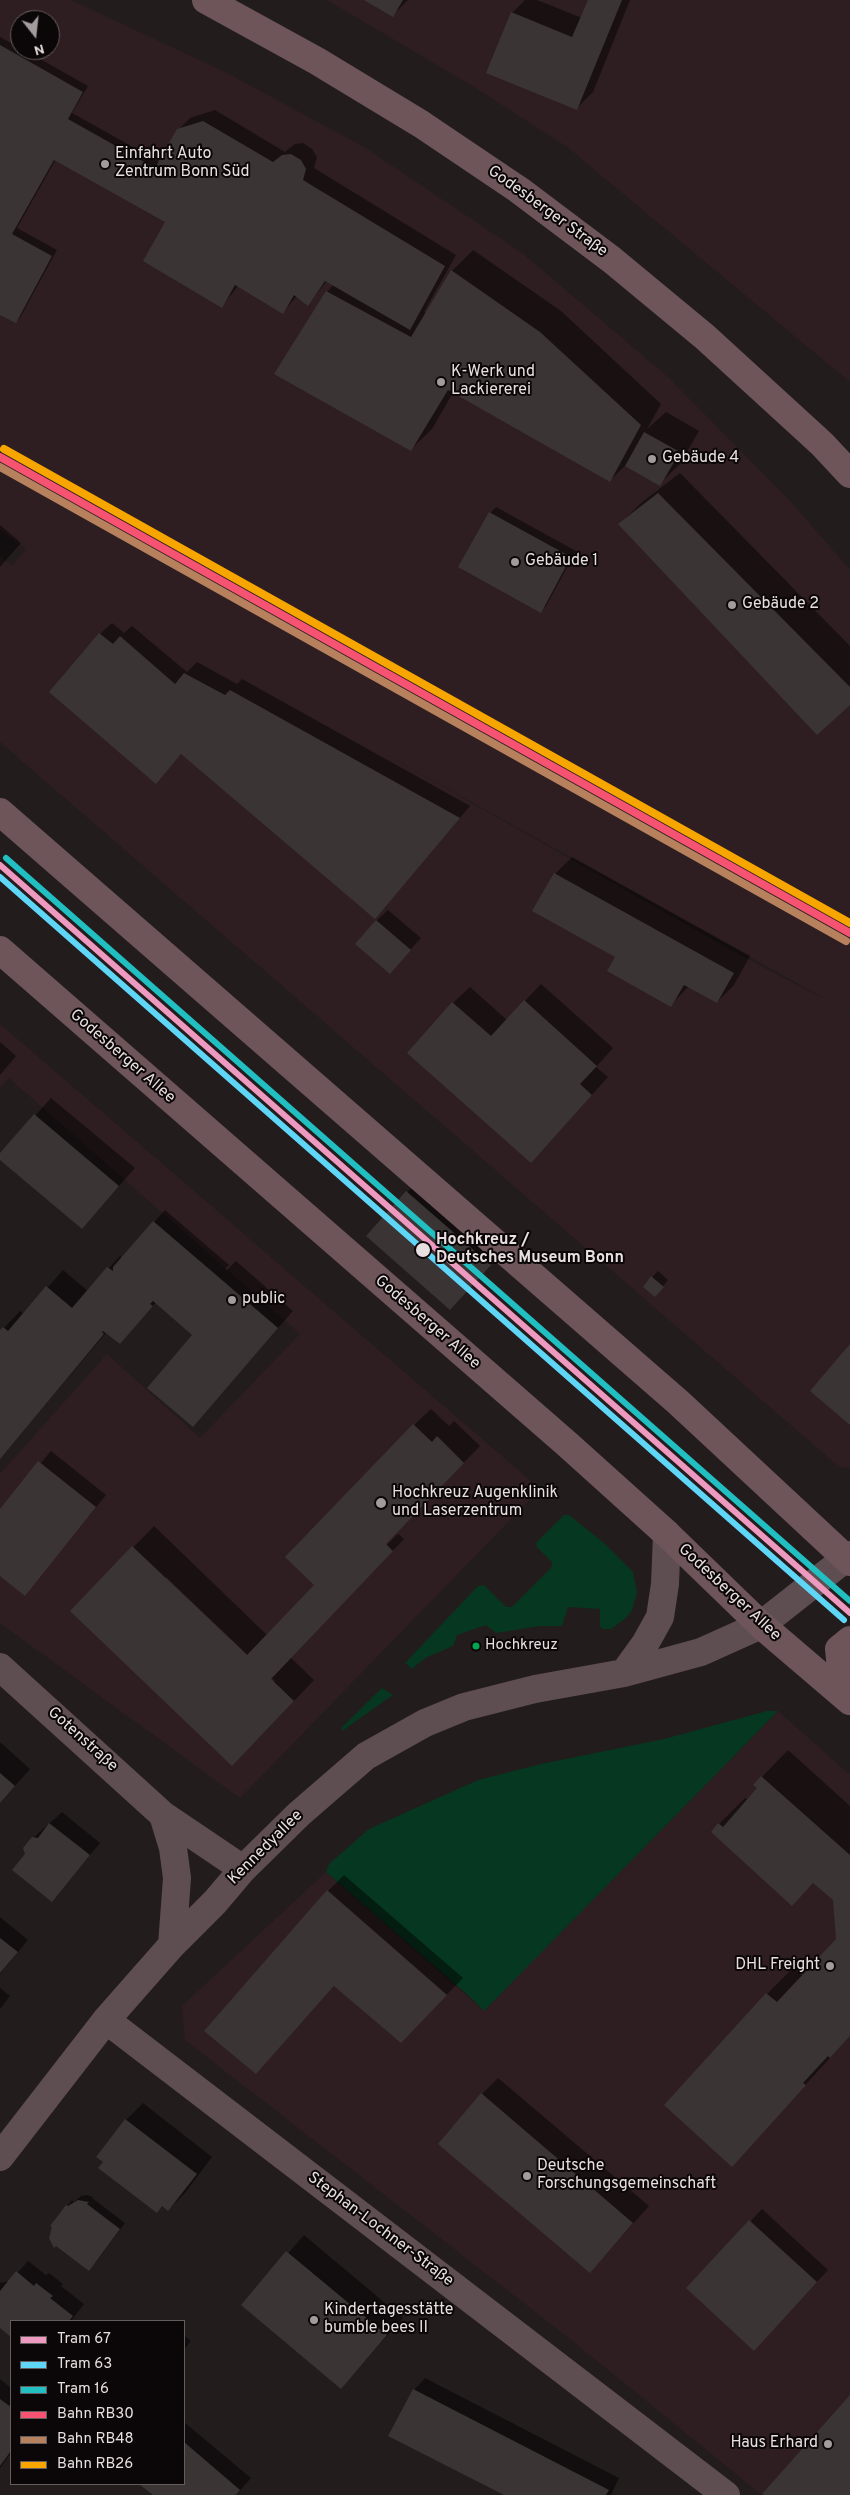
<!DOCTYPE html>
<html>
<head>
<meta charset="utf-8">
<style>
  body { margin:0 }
  #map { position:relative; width:850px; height:2495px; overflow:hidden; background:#231c1d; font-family:Overpass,sans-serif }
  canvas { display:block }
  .legend { position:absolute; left:10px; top:2320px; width:175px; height:165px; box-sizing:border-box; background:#0b0607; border:1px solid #635d5e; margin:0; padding:6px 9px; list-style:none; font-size:15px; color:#e8dfe0 }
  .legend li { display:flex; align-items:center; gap:10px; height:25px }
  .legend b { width:25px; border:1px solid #635d5e }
  .north { position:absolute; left:10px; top:10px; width:50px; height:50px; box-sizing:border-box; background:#0b0607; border:1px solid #635d5e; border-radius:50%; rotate:164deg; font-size:14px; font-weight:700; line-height:20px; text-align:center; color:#e8dfe0 }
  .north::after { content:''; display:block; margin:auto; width:18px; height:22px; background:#a39b9c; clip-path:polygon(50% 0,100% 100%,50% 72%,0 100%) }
</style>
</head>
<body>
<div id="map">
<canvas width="850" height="2495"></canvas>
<ul class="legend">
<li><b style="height:6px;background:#ee99bf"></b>Tram 67</li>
<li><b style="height:6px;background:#60d6f7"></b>Tram 63</li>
<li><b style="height:6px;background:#21bfc1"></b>Tram 16</li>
<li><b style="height:6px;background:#f65372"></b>Bahn RB30</li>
<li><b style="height:6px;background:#b6815c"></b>Bahn RB48</li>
<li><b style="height:6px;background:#f7a600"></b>Bahn RB26</li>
</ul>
<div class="north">N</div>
</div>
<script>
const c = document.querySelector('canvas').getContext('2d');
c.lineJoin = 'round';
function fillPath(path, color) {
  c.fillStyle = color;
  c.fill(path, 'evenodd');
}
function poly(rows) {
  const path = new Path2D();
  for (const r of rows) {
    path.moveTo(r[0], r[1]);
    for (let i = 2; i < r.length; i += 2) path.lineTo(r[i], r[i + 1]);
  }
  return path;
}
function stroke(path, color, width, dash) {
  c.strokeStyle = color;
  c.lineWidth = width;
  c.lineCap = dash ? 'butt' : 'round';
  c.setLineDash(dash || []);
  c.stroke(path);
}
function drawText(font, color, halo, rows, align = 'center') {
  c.font = font + ' Overpass,sans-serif';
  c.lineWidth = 4;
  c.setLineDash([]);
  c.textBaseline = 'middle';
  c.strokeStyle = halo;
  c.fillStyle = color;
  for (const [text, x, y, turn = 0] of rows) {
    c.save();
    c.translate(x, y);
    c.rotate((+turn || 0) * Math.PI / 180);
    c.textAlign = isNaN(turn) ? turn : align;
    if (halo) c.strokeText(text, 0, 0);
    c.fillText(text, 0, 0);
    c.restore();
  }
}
fillPath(poly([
  [0,0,71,0,227,73,364,147,522,253,668,377,793,504,850,570,850,1012,845,1010,850,1013,850,1467,842,1468,830,1459,0,742,0,556,12,566,26,549,0,530],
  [20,20,50,20,50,50,20,50],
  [371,746,822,997,822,998,742,956],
  [327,0,850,0,850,382,567,147,476,88],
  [0,1024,540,1489,240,1798,0,1623,0,1474,107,1354,200,1438,300,1334,9,1078,0,1088],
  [778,1711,850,1775,850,2495,762,2495,569,2338,185,2040,182,2006,326,1872,484,2011]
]), '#2f1e21');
fillPath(poly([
  [564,1515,569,1515,604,1543,633,1572,637,1593,632,1610,626,1618,611,1629,603,1629,600,1627,600,1609,568,1607,562,1626,540,1626,496,1633,486,1625,457,1635,453,1646,425,1658,412,1669,405,1663,478,1586,484,1585,506,1607,512,1607,552,1567,552,1562,537,1547,536,1543],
  [382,1688,393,1695,342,1731,341,1728],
  [767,1711,778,1711,484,2011,468,1995,326,1872,329,1864,369,1829,478,1780,541,1764,664,1739]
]), '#063720');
fillPath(poly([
  [367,0,408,0,393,15],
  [525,0,537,0,582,18,589,0,630,0,593,92,576,109,512,13],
  [0,37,20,48,20,50,24,50,88,86,72,113,160,162,178,130,190,118,215,110,285,152,295,144,303,143,312,149,317,157,314,168,456,255,424,312,426,313,452,271,473,250,561,311,661,404,647,429,666,412,699,431,680,464,659,484,626,465,609,481,454,391,432,429,411,449,327,292,333,285,327,281,308,304,297,296,283,312,238,286,222,306,167,222,56,159,17,228,57,250,21,316,16,322,0,313],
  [680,473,850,646,850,703,620,524,641,503],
  [496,507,576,551,546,606,540,611,490,513],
  [0,525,21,543,0,567],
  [112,623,124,633,132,626,187,672,197,662,237,684,242,679,470,806,375,917,182,753,167,770,100,634],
  [572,857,750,956,734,985,717,1002,689,986,671,1005,616,956,555,874],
  [388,910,421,938,401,960,376,921],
  [541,984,613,1048,596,1067,608,1077,547,1145,453,1003,470,987,507,1020],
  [0,1042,16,1056,0,1075],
  [51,1098,135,1168,82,1228,0,1159,0,1155],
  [413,1186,495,1259,456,1303,368,1236],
  [165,1210,229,1265,225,1269,227,1270,236,1261,293,1311,192,1425,194,1335,156,1302,131,1331,106,1333,0,1458,0,1332,20,1311,24,1314,63,1270,88,1291,120,1256,122,1258],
  [658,1271,668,1280,660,1290,644,1286],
  [431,1409,449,1426,454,1421,480,1446,365,1564,366,1565,398,1534,404,1539,290,1657,314,1680,253,1744,72,1611,154,1526,268,1636,316,1585,414,1425],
  [166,1577,275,1681,273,1682,165,1579],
  [51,1451,106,1495,25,1594,0,1574,0,1511],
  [0,1742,30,1769,0,1803],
  [788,1750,850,1806,850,2036,732,2165,767,1994,793,1968,803,1976,837,1939,834,1900,814,1882,792,1904,719,1824,745,1798,748,1800,759,1788,755,1784],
  [62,1812,100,1843,52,1901,26,1854,33,1838],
  [344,1875,463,1978,417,2025,335,1985,256,2073,328,1891],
  [0,1917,28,1940,0,1974],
  [0,1988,10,1996,0,2009],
  [498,2078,649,2206,590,2272,482,2094],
  [143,2103,212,2157,185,2193,168,2210,98,2156,126,2120],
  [87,2195,93,2197,92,2198,125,2223,95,2263,67,2206,72,2200,74,2202,81,2196],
  [762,2209,828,2270,765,2337,688,2288],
  [304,2235,403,2318,341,2388,243,2305],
  [28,2261,46,2275,49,2273,63,2284,61,2286,84,2304,71,2321,11,2321,11,2335,0,2326,0,2283,10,2281],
  [184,2335,191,2341,184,2350],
  [425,2378,619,2478,611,2495,507,2495,414,2390],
  [0,2379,11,2388,11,2453,0,2468],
  [184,2422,251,2478,236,2495,155,2495,141,2484,184,2484]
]), '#0007');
fillPath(poly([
  [364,0,403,0,393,17],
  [588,0,622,0,577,110,486,73,511,12,572,37],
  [0,45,83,92,68,119,155,168,177,129,203,121,273,162,282,155,291,154,301,160,306,169,303,180,445,266,410,330,325,281,308,306,294,295,283,314,235,285,222,308,143,261,165,222,54,160,12,234,52,256,16,323,0,315],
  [451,270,540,332,641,425,610,482,448,390,411,451,274,374,326,291,411,337],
  [644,432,680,452,660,486,625,466],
  [658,493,850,687,850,705,817,735,618,524],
  [489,512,571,557,541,613,458,567],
  [99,633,113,644,120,636,175,684,184,673,225,695,230,690,460,818,375,919,181,754,156,784,49,692],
  [554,873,734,973,717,1003,684,985,671,1007,607,971,615,957,532,911],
  [376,920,411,950,390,974,355,944],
  [524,1000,597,1066,580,1084,592,1095,531,1163,407,1053,452,1002,491,1036],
  [34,1114,119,1186,82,1229,0,1160,0,1153],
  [406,1191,491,1265,450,1310,366,1236],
  [153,1221,278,1328,193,1427,147,1388,192,1335,153,1301,150,1304,153,1306,120,1344,103,1331,102,1332,104,1334,0,1459,0,1330,3,1327,8,1331,46,1286,72,1308,107,1267,113,1271,113,1267],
  [651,1276,664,1287,655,1297,643,1287],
  [850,1344,850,1425,810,1391],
  [413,1424,432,1442,437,1436,464,1463,386,1544,393,1551,271,1679,294,1701,232,1766,70,1611,132,1546,247,1655,314,1585,285,1557],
  [38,1461,96,1507,25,1596,0,1576,0,1509],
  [0,1773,15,1786,0,1803],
  [761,1776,850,1855,850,2036,830,2058,828,2056,803,2083,806,2085,732,2167,664,2105,766,1993,777,2002,836,1939,833,1900,813,1883,792,1906,711,1832,718,1823,723,1827,757,1788,753,1785],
  [49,1823,90,1855,52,1902,12,1870,25,1854,23,1848,32,1837,38,1838],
  [327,1890,447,1995,401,2043,334,1986,256,2074,204,2031],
  [0,1938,18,1952,0,1973],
  [481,2093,633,2223,590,2273,438,2144],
  [125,2119,197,2174,168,2211,162,2206,157,2213,98,2168,103,2162,96,2157],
  [78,2200,89,2202,87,2204,120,2229,89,2271,56,2246,54,2248,49,2238,52,2227,50,2226,66,2205,68,2206],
  [749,2220,817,2282,754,2351,686,2288],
  [286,2251,387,2335,341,2389,241,2305],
  [16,2271,34,2286,36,2283,53,2296,50,2298,73,2316,69,2321,11,2321,11,2337,0,2328,0,2291],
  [413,2389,609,2490,606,2495,504,2495,388,2436],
  [850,2395,850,2495,764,2495,762,2494],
  [0,2399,11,2407,11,2451,0,2466],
  [184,2442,240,2490,236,2495,153,2495,139,2484,184,2484]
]), '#3a3435');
stroke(poly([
  [0,1667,163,1815,243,1869],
  [624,1673,645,1644,660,1617,665,1584,667,1534],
  [163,1815,173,1848,177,1878,172,1945],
  [106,2020,726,2495],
  [0,2157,106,2020,172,1945,215,1902,243,1869,299,1814,366,1756,425,1723,464,1707,535,1689,624,1673,701,1652,761,1625,850,1555]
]), '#5e4e51', 28);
stroke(poly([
  [206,0,317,61,421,124,519,190,612,260,705,337,822,444,850,474],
  [0,812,678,1402,850,1562],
  [0,950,567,1444,667,1534,761,1625,850,1701],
  [844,1696,839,1649,850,1640]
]), '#6d555a', 28);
stroke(poly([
  [0,457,850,933]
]), '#f65372', 8);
stroke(poly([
  [0,467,846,941]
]), '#b6815c', 8);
stroke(poly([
  [4,449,850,923]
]), '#f7a600', 8);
stroke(poly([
  [0,865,850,1613]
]), '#ee99bf', 6);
stroke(poly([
  [0,877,844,1620]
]), '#60d6f7', 6);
stroke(poly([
  [6,858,850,1601]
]), '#21bfc1', 6);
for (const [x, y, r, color] of [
  [105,164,5,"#a39b9c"],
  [441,382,5,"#a39b9c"],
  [652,459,5,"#a39b9c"],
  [515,562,5,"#a39b9c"],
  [732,605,5,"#a39b9c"],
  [423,1250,8,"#e8dfe0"],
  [232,1300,5,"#a39b9c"],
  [381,1503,6,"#a39b9c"],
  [476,1646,4.5,"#00a651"],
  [830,1966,5,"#a39b9c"],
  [527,2176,5,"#a39b9c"],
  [314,2320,5,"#a39b9c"],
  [828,2444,5,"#a39b9c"]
]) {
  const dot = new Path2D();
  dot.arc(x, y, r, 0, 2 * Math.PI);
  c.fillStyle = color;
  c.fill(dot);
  stroke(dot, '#0b0607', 2);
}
drawText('15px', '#e8dfe0', '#0b0607', [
  ["Hochkreuz",485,1646]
], 'left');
drawText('16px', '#e8dfe0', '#0b0607', [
  ["Einfahrt Auto",115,155],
  ["Zentrum Bonn Süd",115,173],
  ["K-Werk und",451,373],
  ["Lackiererei",451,391],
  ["Gebäude 4",662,459],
  ["Gebäude 1",525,562],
  ["Gebäude 2",742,605],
  ["public",242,1300],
  ["Hochkreuz Augenklinik",392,1494],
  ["und Laserzentrum",392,1512],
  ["DHL Freight",820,1966,"right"],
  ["Deutsche",537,2167],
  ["Forschungsgemeinschaft",537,2185],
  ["Kindertagesstätte",324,2311],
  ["bumble bees II",324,2329],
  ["Haus Erhard",818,2444,"right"]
], 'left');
drawText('16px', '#e8dfe0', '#0b0607', [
  ["Godesberger Straße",547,212,36],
  ["Godesberger Allee",122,1057,41],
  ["Godesberger Allee",427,1323,41],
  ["Godesberger Allee",729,1593,43],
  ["Gotenstraße",82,1740,42],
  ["Kennedyallee",266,1848,-45],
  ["Stephan-Lochner-Straße",380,2230,37]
]);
drawText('bold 16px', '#e8dfe0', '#0b0607', [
  ["Hochkreuz /",436,1241],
  ["Deutsches Museum Bonn",436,1259]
], 'left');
</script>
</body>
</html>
